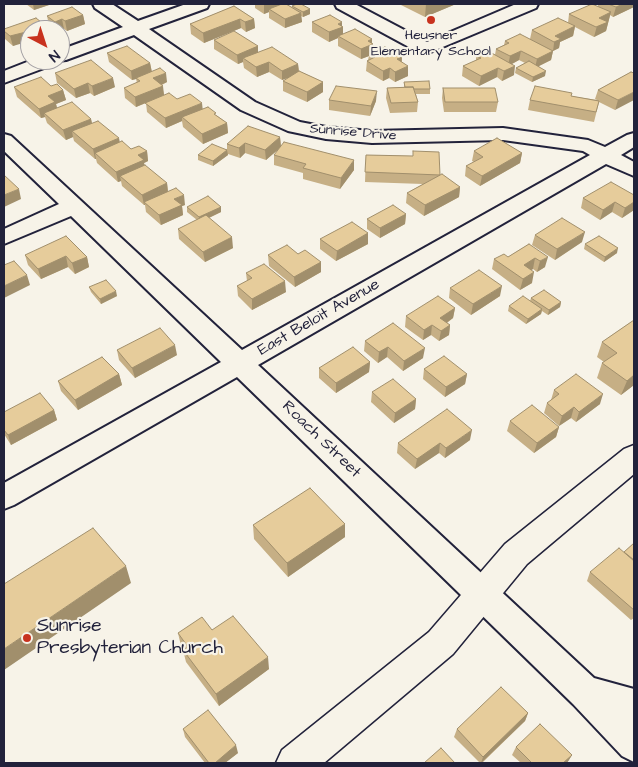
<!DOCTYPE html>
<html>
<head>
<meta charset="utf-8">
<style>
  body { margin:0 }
  #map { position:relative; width:638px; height:767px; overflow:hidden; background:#f7f3e8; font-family:"Architects Daughter",sans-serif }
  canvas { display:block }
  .frame { position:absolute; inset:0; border:5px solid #22223b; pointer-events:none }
  .north { position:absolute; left:20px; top:20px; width:50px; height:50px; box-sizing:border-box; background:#f7f3e8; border:1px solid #a29fa3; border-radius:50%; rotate:140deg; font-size:14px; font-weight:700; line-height:20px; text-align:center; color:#22223b }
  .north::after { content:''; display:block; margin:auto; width:18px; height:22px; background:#c8321e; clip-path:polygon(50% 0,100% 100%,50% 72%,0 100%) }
</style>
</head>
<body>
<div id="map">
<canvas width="638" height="767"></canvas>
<div class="frame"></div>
<div class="north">N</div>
</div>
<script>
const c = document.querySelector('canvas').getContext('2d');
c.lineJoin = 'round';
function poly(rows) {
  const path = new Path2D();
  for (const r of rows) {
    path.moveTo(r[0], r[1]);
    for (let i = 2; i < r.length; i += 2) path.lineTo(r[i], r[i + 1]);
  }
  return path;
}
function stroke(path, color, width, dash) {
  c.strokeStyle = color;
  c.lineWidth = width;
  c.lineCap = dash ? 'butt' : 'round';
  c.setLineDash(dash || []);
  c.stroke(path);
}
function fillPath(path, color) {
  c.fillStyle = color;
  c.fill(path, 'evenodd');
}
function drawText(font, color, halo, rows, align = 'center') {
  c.font = font + ' "Architects Daughter",sans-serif';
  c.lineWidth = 4.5;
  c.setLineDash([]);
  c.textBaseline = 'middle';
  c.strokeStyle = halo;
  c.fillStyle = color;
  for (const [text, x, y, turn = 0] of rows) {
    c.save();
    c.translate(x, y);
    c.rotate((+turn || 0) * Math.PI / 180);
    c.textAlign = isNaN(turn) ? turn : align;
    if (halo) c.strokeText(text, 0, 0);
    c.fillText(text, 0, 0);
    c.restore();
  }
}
const minor = poly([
  [93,4,112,4,138,21,186,4,209,4,207,8,149,29,255,102,300,122,326,127,372,131,503,128,588,140,605,147,627,135,634,133,634,147,621,155,634,162,634,176,606,164,258,365,594,678,634,689,634,762,622,756,573,704,237,377,14,505,4,509,4,483,221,362,71,216,4,244,4,229,59,204,4,151,4,134,11,136,242,350,590,155,583,151,503,140,372,143,326,139,288,131,241,110,134,35,66,60,58,61,55,64,4,83,4,71,32,60,60,60,60,50,123,27,95,8,93,4],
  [335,4,355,4,427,42,516,4,538,4,536,8,426,54,420,53,337,8,335,4]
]);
const tertiary = poly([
  [634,445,634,474,527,564,453,654,324,763,276,763,282,750,429,632,505,544,624,449,634,445]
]);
stroke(minor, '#22223b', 4);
stroke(tertiary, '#22223b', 3);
fillPath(minor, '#f7f3e8');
fillPath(tertiary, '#f7f3e8');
fillPath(poly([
  [26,4,52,4,34,10],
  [255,4,290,4,288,5,292,7,292,6,310,9,310,14,303,17,301,16,302,22,285,28,269,18,269,12,264,14,255,8],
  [399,4,456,4,425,17],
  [598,4,634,4,634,7,613,17,610,15,606,31,594,37,575,27,573,36,560,42,559,48,553,51,551,60,539,66,545,76,532,82,515,73,516,68,525,63,519,60,512,64,514,75,502,81,497,77,479,86,462,76,463,66,476,61,476,56,495,55,496,49,504,45,505,41,530,39,532,30,568,23,569,14,598,6],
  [234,6,254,19,255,28,246,32,241,28,204,43,191,34,190,24],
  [83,15,85,24,67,31,64,29,60,30,55,30,49,25,47,16],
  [312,22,342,26,343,34,372,39,372,43,373,44,373,52,402,57,402,62,408,76,395,82,389,78,383,81,366,71,367,61,368,60,369,56,361,59,338,46,338,38,329,42,312,32],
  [4,29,47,30,13,46,5,39,4,34],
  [214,40,258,46,258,52,298,64,299,71,323,82,323,92,307,102,283,91,283,81,287,78,282,80,269,72,257,77,244,68,243,62,238,64,214,49],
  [107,53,150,63,152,72,167,82,162,85,164,95,177,99,203,109,216,115,227,123,228,133,203,144,183,127,182,121,166,128,147,112,146,103,136,107,125,98,124,88,137,83,136,79,132,80,109,62],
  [631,72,615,110,599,102,594,122,528,110,530,100,571,96,597,100,595,99,598,90],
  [55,73,115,87,94,96,90,93,76,98,57,83],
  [404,82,430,89,430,94,416,94,418,102,417,112,390,113,386,98,387,88,404,87],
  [51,86,63,90,66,100,56,104,57,108,91,119,92,123,120,143,131,149,147,151,148,161,144,163,145,166,167,183,168,191,185,205,182,206,183,215,161,225,146,212,145,205,144,205,122,186,121,181,118,182,97,163,96,159,95,159,74,141,73,137,66,140,47,123,45,117,41,118,17,97,14,87],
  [443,88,498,102,496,112,444,112,442,98],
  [329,100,376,101,370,116,329,110],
  [280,137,281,147,266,160,245,153,240,158,228,154,228,155,213,166,198,160,198,155,227,149,227,144],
  [474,151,522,153,520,163,480,186,465,176,466,166,474,162,472,161],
  [274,155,354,170,340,189,303,179,303,173,274,165],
  [366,155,413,156,440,175,460,187,459,197,424,216,406,203,407,193,423,184,365,182],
  [634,195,634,210,622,218,612,212,600,220,581,208,583,198],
  [187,207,221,207,221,212,209,218,233,248,205,262,179,239,178,229,197,220,187,212],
  [406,214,405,224,380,238,367,229,367,219],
  [368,233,368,244,336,261,320,249,320,239],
  [535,235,582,242,555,260,532,245],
  [529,244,545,267,537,272,533,269,531,270,532,283,520,290,492,269,494,259,508,257],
  [585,244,617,253,604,262,584,249],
  [298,254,321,262,321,272,295,287,269,266,268,255],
  [25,255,87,257,89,267,75,274,68,267,41,279,28,265],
  [246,273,286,292,252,310,238,296,237,286,247,281],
  [89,287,117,296,101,304,91,292],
  [450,288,500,296,471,315,449,298],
  [531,298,561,302,560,307,548,315,542,311,541,314,526,324,508,311,509,306,530,301],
  [455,308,453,318,447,323,450,325,449,335,439,341,431,335,423,340,405,327,406,316],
  [634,320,634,385,621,395,597,378,602,363,604,362,597,357,602,342],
  [393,323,423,358,403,371,387,357,378,363,364,351,365,341],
  [117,350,177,355,135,378,119,360],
  [370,362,369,372,336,393,319,378,319,368],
  [424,369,467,374,465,384,445,397,423,379],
  [119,374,122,385,78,410,61,391,58,381],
  [554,390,600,404,576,422,571,418,559,426,544,413,547,403,551,400],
  [372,392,416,399,415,409,394,423,371,402],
  [54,410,57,420,11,445,4,434,4,412],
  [510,421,559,427,556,437,534,453,507,431],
  [470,440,445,458,439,453,415,469,397,453,398,443],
  [345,524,345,537,288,577,254,539,253,525],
  [634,543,634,618,631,620,587,581,590,572,624,552],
  [212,630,269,669,219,706,186,662,183,650,184,650,181,646,178,633],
  [528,713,525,721,482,763,480,763,454,737,457,729],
  [183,729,238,753,225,763,205,763,185,737],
  [516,747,572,755,567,763,521,763,512,755]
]), '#c6af85');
fillPath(poly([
  [33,4,52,4,34,10],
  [264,4,290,4,272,11,269,9,269,12,264,14],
  [426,4,456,4,425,17],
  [623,4,634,4,634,7,613,17,616,7],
  [310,9,310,14,303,17,303,12],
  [611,12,606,31,594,37,599,18],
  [301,13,302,22,285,28,285,19],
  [83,15,85,24,67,31,65,21],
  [62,19,64,29,60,30,57,30,55,22],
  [240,19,241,28,204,43,203,33],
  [254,19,255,28,246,32,245,22],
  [342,22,342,27,343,27,343,36,338,36,338,38,329,42,329,32,338,24],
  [46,26,47,30,32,30],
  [575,26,573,36,560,42,559,48,553,51,551,60,535,68,537,59,553,51,555,36],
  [30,31,30,41,13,46,10,36],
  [372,39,372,45,373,44,373,54,369,53,369,56,361,59,361,49,368,41],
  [258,46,258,56,243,58,243,62,238,64,237,55],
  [521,51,519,60,508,66,510,56],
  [402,57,401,66,397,59],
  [269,62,269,72,257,77,256,67],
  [150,63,152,73,136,78,136,79,132,80,131,71],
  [298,64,299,74,282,80,282,71],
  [408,66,408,76,395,82,395,72],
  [515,66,514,75,502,81,504,71],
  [390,68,389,78,383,81,383,71],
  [498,68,497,77,479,86,481,76],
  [546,71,545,76,532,82,533,77],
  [166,73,167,82,154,88,153,78],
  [113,78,115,87,94,96,92,86],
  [323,82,323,92,307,102,307,92],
  [88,83,90,93,76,98,74,89],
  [163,86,164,95,136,107,135,97],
  [63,90,66,100,56,104,58,112,44,113,45,117,41,118,39,109,48,96],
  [377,91,376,101,370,116,371,106],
  [634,92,634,100,615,110,618,100],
  [202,103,203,112,182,117,182,121,166,128,165,118],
  [91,119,93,129,72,131,73,137,66,140,63,130],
  [227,123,228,133,203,144,202,134],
  [280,137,281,147,266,160,265,150],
  [119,138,121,148,95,153,96,159,95,159,93,149],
  [245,143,245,153,240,158,239,148],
  [227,150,228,155,213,166,213,161],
  [147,151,148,161,144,163,145,170,120,176,121,181,118,182,116,172,138,155],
  [522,153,520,163,480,186,482,176],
  [354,160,354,170,340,189,341,178],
  [167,183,168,193,144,202,145,205,144,205,142,195],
  [460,187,459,197,424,216,425,205],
  [19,189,21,199,4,207,4,195],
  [184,195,185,205,182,206,183,215,161,225,159,215,174,199],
  [615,202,612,212,600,220,603,210],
  [634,202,634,210,622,218,625,208],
  [221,207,221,212,200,222,199,217],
  [406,214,405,224,380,238,380,228],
  [585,232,582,242,555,260,557,249],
  [368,233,368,244,336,261,337,251],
  [232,237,233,248,205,262,203,252],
  [618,248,617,253,604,262,605,257],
  [66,256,68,267,41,279,38,269],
  [87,257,89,267,75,274,72,263],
  [548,257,545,267,537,272,540,261],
  [535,258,533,269,522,276,524,265],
  [321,262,321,272,295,287,294,277],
  [534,272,532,283,520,290,523,279],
  [27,275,30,285,4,298,4,286],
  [285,281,286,292,252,310,252,299],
  [502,286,500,296,471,315,473,304],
  [116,291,117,296,101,304,100,299],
  [561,302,560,307,548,315,549,310],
  [455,308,453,318,439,328,440,318],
  [542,309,541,314,526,324,528,319],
  [432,325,431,335,423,340,424,330],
  [450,325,449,335,439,341,441,331],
  [175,345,177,355,135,378,132,368],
  [388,347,387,357,378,363,379,352],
  [425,348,423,358,403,371,404,361],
  [370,362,369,372,336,393,336,383],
  [119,374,122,385,78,410,75,400],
  [467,374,465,384,445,397,446,387],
  [634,375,634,385,621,395,627,381],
  [603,394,600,404,576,422,579,412],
  [416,399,415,409,394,423,395,413],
  [574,407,571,418,559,426,562,416],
  [54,410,57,420,11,445,8,435],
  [559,427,556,437,534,453,537,443],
  [472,430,470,440,445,458,446,448],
  [440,443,439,453,415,469,417,459],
  [345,524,345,537,288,577,287,563],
  [126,566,131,583,4,670,4,649],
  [268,657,269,669,219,706,216,694],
  [528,713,525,721,481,763,483,757],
  [236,745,238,753,225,763,215,763],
  [572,755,567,763,563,763]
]), '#a18f6c');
const building = poly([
  [282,4,286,4,301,13,285,19,269,9,282,4],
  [297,4,301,4,310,9,303,12,292,6,297,4],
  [592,4,611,12,599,18,608,22,596,27,569,14,592,4],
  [608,4,623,4,616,7,608,4],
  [234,6,254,19,245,22,240,19,203,33,190,24,234,6],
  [72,7,83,15,65,21,62,19,55,22,47,16,72,7],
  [330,15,342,22,338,24,343,27,329,32,312,22,330,15],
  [36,18,46,26,30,30,30,31,10,36,4,31,4,29,36,18],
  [558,18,575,26,555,36,561,39,554,42,532,30,558,18],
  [355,29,372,39,368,41,373,44,361,49,338,36,355,29],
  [234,31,258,46,237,55,214,40,234,31],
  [520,34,553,51,537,59,521,51,510,56,496,49,509,43,505,41,520,34],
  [127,46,150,63,131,71,107,53,127,46],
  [272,47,298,64,282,71,269,62,256,67,243,58,272,47],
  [385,47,402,57,397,59,408,66,395,72,390,68,383,71,367,61,375,57,369,53,385,47],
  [488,51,515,66,504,71,498,68,481,76,463,66,481,58,476,56,488,51],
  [91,60,113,78,92,86,88,83,74,89,55,73,91,60],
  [529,61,546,71,533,77,516,68,529,61],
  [160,68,166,73,153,78,163,86,135,97,124,88,140,81,136,78,160,68],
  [299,71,323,82,307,92,283,81,299,71],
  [631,72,634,73,634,92,618,100,598,90,631,72],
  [41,77,51,86,57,84,63,90,48,96,55,102,39,109,14,87,41,77],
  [429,81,430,89,414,89,413,87,405,87,404,82,429,81],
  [336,86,377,91,371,106,329,100,336,86],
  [535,86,572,93,571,96,599,101,596,112,530,100,535,86],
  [413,87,418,102,391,103,387,88,413,87],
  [443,88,495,88,498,102,445,102,443,88],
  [169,93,177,99,190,94,202,103,165,118,145,103,169,93],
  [72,102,91,119,63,130,44,113,72,102],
  [208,107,216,113,214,114,227,123,202,134,182,117,208,107],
  [98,121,119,138,93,149,72,131,98,121],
  [248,126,280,137,265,150,245,143,239,148,227,144,248,126],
  [497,138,522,153,482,176,466,166,483,157,474,151,497,138],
  [122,141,131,149,139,146,147,151,138,155,144,160,116,172,95,153,122,141],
  [284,142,354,160,341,178,303,168,306,164,274,155,284,142],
  [212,144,227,150,213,161,198,155,212,144],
  [413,151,439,152,440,175,365,172,366,155,413,156,413,151],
  [145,165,167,183,142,195,120,176,145,165],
  [442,174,460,187,425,205,407,193,442,174],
  [4,175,19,189,4,195,4,175],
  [611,182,634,195,634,202,625,208,615,202,603,210,583,198,611,182],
  [176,188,184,195,174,199,182,205,159,215,144,202,176,188],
  [208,196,221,207,199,217,187,207,208,196],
  [393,205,406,214,380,228,367,219,393,205],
  [206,215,232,237,203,252,178,229,206,215],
  [562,218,585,232,557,249,535,235,562,218],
  [352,222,368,233,337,251,320,239,352,222],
  [66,236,87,257,72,263,66,256,38,269,25,255,66,236],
  [599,236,618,248,605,257,585,244,599,236],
  [529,244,548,257,540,261,535,258,524,265,534,272,523,279,494,259,504,254,508,257,529,244],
  [287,245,298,254,305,250,321,262,294,277,268,255,287,245],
  [14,261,27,275,4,286,4,265,14,261],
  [264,264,285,281,252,299,237,286,252,278,246,273,264,264],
  [479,270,502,286,473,304,450,288,479,270],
  [106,280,116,291,100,299,89,287,106,280],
  [544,290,561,302,549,310,531,298,544,290],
  [438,296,455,308,440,318,450,325,441,331,432,325,424,330,406,316,438,296],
  [523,296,542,309,528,319,509,306,523,296],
  [634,320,634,375,627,381,602,363,617,353,602,342,634,320],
  [393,323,425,348,404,361,388,347,379,352,365,341,393,323],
  [160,328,175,345,132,368,117,350,160,328],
  [353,347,370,362,336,383,319,368,353,347],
  [444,356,467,374,446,387,424,369,444,356],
  [102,357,119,374,75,400,58,381,102,357],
  [576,374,603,394,579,412,574,407,562,416,547,403,559,394,554,390,576,374],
  [393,379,416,399,395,413,372,392,393,379],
  [40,393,54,410,8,435,4,430,4,412,40,393],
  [532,405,559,427,537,443,510,421,532,405],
  [447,409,472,430,446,448,440,443,417,459,398,443,447,409],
  [310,488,345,524,287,563,253,525,310,488],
  [93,528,126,566,4,649,4,584,93,528],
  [634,543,634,560,624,552,634,543],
  [619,548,634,561,634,610,590,572,619,548],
  [233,616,268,657,216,694,183,650,188,647,178,633,202,617,212,630,233,616],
  [501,687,528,713,483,757,457,729,501,687],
  [208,710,236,745,215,763,209,763,183,729,208,710],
  [540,724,572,755,563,763,532,763,516,747,540,724],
  [441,748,455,763,424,763,441,748]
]);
fillPath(building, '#e6cc9b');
stroke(building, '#a18f6c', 1);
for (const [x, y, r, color] of [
  [431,20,5,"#c8321e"],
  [27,638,5,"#c8321e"]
]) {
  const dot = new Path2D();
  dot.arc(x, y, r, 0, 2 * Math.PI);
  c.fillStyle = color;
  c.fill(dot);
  stroke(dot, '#f7f3e8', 2);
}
drawText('14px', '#22223b', '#f7f3e8', [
  ["Heusner",431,36],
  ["Elementary School",431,52]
]);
drawText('14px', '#22223b', '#f7f3e8', [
  ["Sunrise Drive",353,133,5]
]);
drawText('16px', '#22223b', '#f7f3e8', [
  ["East Beloit Avenue",319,318,-30],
  ["Roach Street",321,440,44]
]);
drawText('19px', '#22223b', '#f7f3e8', [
  ["Sunrise",37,627],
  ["Presbyterian Church",37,649]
], 'left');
</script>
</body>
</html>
